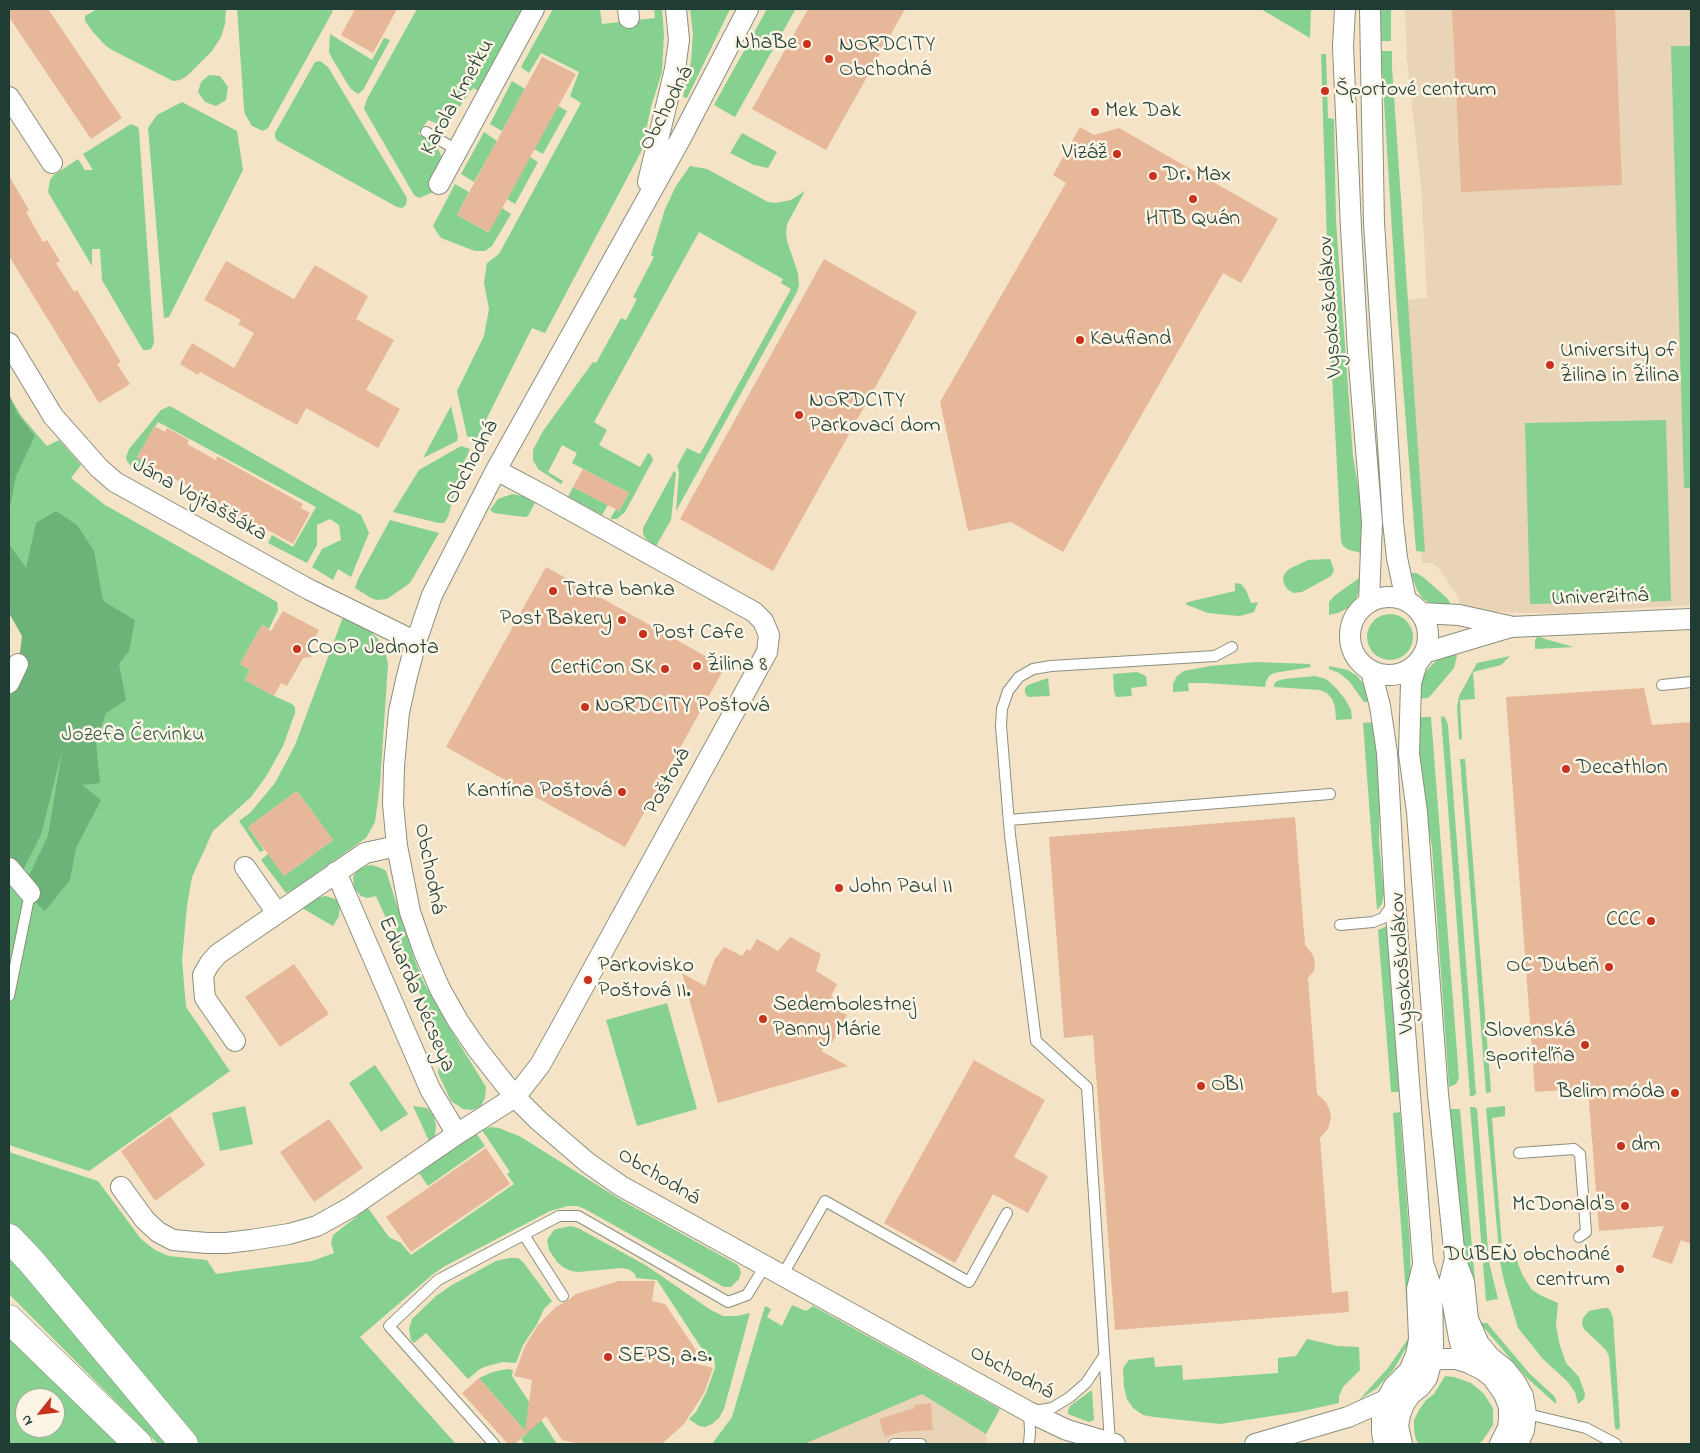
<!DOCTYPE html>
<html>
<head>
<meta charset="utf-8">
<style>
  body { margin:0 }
  #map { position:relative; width:1700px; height:1453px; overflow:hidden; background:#f4e3c6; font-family:"Indie Flower",sans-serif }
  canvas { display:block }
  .frame { position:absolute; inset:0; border:10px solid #1f3d34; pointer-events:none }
  .north { position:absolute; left:15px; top:1388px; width:50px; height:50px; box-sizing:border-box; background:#fcf5e5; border:1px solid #a4ab9e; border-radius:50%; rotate:241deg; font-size:14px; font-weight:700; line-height:20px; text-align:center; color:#1f3d34 }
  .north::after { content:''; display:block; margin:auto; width:18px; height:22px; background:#c8321e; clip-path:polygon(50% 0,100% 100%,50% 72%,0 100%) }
</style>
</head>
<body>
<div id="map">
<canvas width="1700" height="1453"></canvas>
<div class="frame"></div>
<div class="north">N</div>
</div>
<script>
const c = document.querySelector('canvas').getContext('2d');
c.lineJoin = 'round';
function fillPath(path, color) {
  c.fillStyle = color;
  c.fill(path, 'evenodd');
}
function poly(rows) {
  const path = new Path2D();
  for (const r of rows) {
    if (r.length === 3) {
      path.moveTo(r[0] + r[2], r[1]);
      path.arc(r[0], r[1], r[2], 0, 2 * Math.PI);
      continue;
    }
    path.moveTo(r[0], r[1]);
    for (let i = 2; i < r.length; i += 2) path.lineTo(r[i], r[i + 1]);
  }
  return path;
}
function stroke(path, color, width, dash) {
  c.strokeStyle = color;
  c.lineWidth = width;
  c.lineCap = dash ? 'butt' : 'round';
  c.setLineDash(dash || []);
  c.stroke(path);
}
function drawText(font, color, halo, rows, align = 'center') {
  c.font = font + ' "Indie Flower",sans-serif';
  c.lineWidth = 5;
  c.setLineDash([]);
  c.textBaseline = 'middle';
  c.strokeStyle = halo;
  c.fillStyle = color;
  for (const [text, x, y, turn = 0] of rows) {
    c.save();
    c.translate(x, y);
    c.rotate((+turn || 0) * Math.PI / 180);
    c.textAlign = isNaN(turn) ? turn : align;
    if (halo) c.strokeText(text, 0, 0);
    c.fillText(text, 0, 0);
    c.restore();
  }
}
fillPath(poly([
  [1405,9,1691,9,1691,605,1564,613,1521,613,1460,609,1458,596,1438,567,1432,563,1422,563,1404,300,1427,298,1421,185,1407,61],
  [907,1384,986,1434,987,1444,761,1444]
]), '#ead4b8');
fillPath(poly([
  [97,9,226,9,225,24,221,37,212,51,187,76,180,80,173,81,112,50,105,45,93,32,85,21,85,16],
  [237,9,329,9,333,11,268,128,263,131,252,126,245,114,244,108],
  [417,9,524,9,479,91,473,88,471,91,457,84,456,85,469,93,446,127,428,120,418,134,436,143,442,158,430,180,441,189,419,198,414,195,364,109,367,99],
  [553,9,600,9,602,24,655,18,654,9,662,9,664,34,662,72,651,107,642,150,545,333,532,328,476,440,467,436,457,391,484,336,489,309,484,283,487,263,499,254,581,103,570,96,579,72,541,53,529,73,521,67],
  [690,9,730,9,687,98,683,97,691,61,693,34],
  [767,9,795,10,735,117,714,105],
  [1261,9,1311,9,1310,38],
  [1381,9,1391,9,1391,41,1381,41],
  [330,34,372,60,384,38,390,40,363,90,358,94,350,88,333,60,329,52],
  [1671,46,1691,46,1691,488,1684,488],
  [1382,51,1392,51,1392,67,1425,552,1416,551,1396,296,1382,69],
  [1321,54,1326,54,1328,118,1334,119,1336,221,1353,456,1364,523,1365,554,1349,550,1343,546,1341,541,1330,337],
  [320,61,328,67,407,198,406,205,402,208,397,207,278,141,275,138,275,133,315,62],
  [209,75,220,76,228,87,226,100,216,106,205,102,198,92,201,82],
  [512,81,525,89,502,131,490,124],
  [182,102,237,131,243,170,169,317,164,318,148,128,157,115],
  [558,106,567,111,543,154,534,149],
  [131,124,138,127,139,131,154,343,151,349,148,350,143,350,102,280,100,249,92,249,92,266,48,192,50,180,54,175,78,159,85,170,93,170,83,154],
  [484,132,497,141,474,182,461,174],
  [742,133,777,152,768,168,754,165,730,153],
  [530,157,538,162,515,204,507,199],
  [690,166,707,169,768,202,776,203,791,200,805,191,787,224,786,233,787,241,798,273,799,285,797,292,676,511,679,472,677,466,687,448,700,454,791,289,781,283,783,279,699,232,594,422,607,430,599,445,640,467,648,453,651,455,653,460,625,512,617,519,610,519,616,509,619,511,629,493,572,463,577,453,562,445,548,472,563,481,561,484,538,469,533,460,533,450,543,431,593,362,596,363,621,318,626,320,637,299,633,297,654,257,651,255,665,209,676,186],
  [455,184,469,192,457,215,488,232,502,208,511,214,492,246,485,251,475,251,441,238,433,226],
  [9,396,22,417,47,446,59,440,81,465,71,478,105,505,277,602,278,610,269,629,262,625,240,664,250,670,245,680,274,696,292,704,295,707,295,713,283,746,267,775,251,797,213,831,192,877,187,906,182,960,186,1007,230,1071,89,1171,9,1145,9,690,31,638,9,599],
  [170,406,361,515,369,533,351,577,338,569,333,580,312,567,322,549,341,540,339,525,330,519,317,525,317,545,307,563,268,543,272,535,293,547,316,507,158,422,137,457,158,470,153,479,130,465,127,461,126,457,129,449,161,410],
  [451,406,458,437,457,441,423,458],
  [1666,420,1671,601,1530,604,1525,423],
  [461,446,470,449,461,469,448,517,444,523,439,523,393,512,419,470],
  [674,471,676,473,671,520,656,546,646,539,643,534,643,528],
  [573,487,608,505,602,515,568,497],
  [512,494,527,497,536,501,528,516,524,517,494,513,490,510,498,499],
  [390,520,439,533,410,583,387,599,377,600,371,598,355,588,358,579],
  [1330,559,1334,570,1331,576,1302,592,1294,593,1288,590,1284,584,1283,578,1285,573,1289,569,1308,560],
  [1411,573,1416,573,1423,577,1447,598,1450,603,1450,608,1432,604,1423,599,1417,590],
  [1362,576,1361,586,1355,601,1348,608,1338,613,1329,615,1329,602,1334,596],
  [1235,583,1241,584,1246,590,1251,603,1258,602,1254,612,1240,616,1227,615,1208,613,1185,604,1188,602,1235,591],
  [1390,637,23],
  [343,617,370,631,378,639,385,651,388,664,380,784,375,822,366,838,294,889,286,893,261,860,268,854,284,876,333,840,297,791,248,827,264,850,260,852,239,821,250,813,275,783,295,745],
  [1538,636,1545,639,1574,647,1535,649,1535,640],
  [1455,652,1457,656,1454,668,1432,694,1428,698,1418,699,1422,678,1427,670,1436,661],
  [1510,656,1501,665,1473,672,1475,699,1460,700,1462,739,1459,740,1457,707,1459,696,1477,663],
  [1256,662,1310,664,1311,667,1274,673,1269,676,1266,681,1265,687,1205,683,1188,683,1189,691,1173,692,1173,684,1177,676,1184,671,1210,666],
  [1329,666,1348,670,1357,676,1363,683,1368,702,1364,702,1349,681,1339,673,1329,669],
  [1137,672,1146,676,1147,686,1131,688,1132,696,1116,697,1114,691,1113,674],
  [1315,676,1326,679,1336,688,1345,699,1351,710,1352,719,1336,720,1335,707,1332,699,1327,693,1320,690,1274,687,1274,684,1277,681,1284,679],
  [1048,678,1050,696,1028,697,1025,693,1025,688,1028,685],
  [1441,716,1445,717,1448,725,1476,1094,1473,1096,1470,1096],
  [1417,717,1431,717,1459,1078,1456,1084,1449,1087,1432,847,1416,755],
  [1374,722,1380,786,1379,843,1384,894,1382,904,1377,910,1363,723],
  [1460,759,1465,759,1491,1092,1486,1093],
  [371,865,381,868,386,871,414,958,423,981,449,1027,486,1087,485,1098,481,1106,477,1108,472,1110,463,1109,451,1101,438,1073,440,1061,447,1054,376,896,367,898,361,896,354,888,353,877,357,871,366,866],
  [326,896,338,900,340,904,339,916,333,926,302,908,316,898],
  [1387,926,1399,1092,1391,1092,1378,930],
  [667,1003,697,1109,637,1126,606,1020],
  [375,1065,408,1114,381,1132,349,1083],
  [245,1106,253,1144,220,1151,212,1113],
  [413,1106,427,1108,433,1114,436,1125,435,1136,429,1141],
  [1505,1106,1505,1116,1492,1118,1503,1258,1517,1257,1518,1264,1523,1276,1532,1290,1542,1296,1558,1303,1556,1326,1560,1346,1566,1363,1579,1377,1585,1394,1584,1399,1578,1404,1575,1392,1568,1382,1543,1359,1518,1328,1504,1281,1500,1262,1486,1108],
  [1470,1107,1474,1107,1477,1109,1489,1262,1498,1299,1486,1301],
  [1450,1109,1460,1109,1477,1304,1473,1304,1458,1213],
  [1400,1112,1410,1245,1411,1310,1407,1310,1393,1113],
  [491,1127,499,1128,521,1137,621,1200,738,1265,741,1272,739,1279,731,1287,724,1287,585,1209,577,1206,568,1206,550,1211,445,1266,432,1275,360,1337,456,1444,196,1444,9,1222,9,1152,98,1181,141,1239,155,1250,169,1256,207,1260,216,1274,312,1261,334,1253,331,1243,333,1235,368,1208,389,1237,401,1243,411,1255,514,1184,507,1174,510,1172,482,1130],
  [476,1133,485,1146,428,1186,419,1173],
  [571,1226,578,1228,647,1266,709,1309,723,1316,737,1316,750,1313,724,1409,719,1418,712,1424,705,1427,699,1426,689,1419,696,1412,706,1393,715,1368,715,1362,702,1349,657,1280,636,1278,635,1274,630,1270,622,1268,578,1272,571,1271,563,1267,557,1262,549,1250,547,1240,553,1231,556,1229],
  [9,1252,170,1444,158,1444,9,1294],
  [509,1258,518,1258,523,1262,552,1301,544,1309,537,1324,523,1345,516,1363,503,1362,487,1366,480,1369,468,1379,426,1333,414,1343,411,1340,409,1329,412,1319,436,1296,452,1285,496,1261],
  [792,1305,806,1311,813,1306,1000,1409,986,1434,922,1394,804,1444,712,1444,732,1417,765,1306,771,1309,767,1317,782,1326],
  [1604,1308,1608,1308,1611,1312,1613,1318,1620,1427,1618,1430,1615,1428,1609,1356,1606,1350,1584,1329,1582,1324,1583,1318,1589,1311],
  [1480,1323,1487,1323,1529,1373,1554,1396,1556,1400,1556,1404,1526,1377],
  [9,1335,121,1444,9,1444],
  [25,1398,55,1398,55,1428,25,1428],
  [1410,1336,1407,1346,1394,1369,1377,1388,1359,1400,1388,1368],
  [1307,1339,1337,1346,1359,1347,1360,1370,1343,1387,1339,1396,1339,1403,1298,1412,1220,1424,1154,1417,1143,1415,1133,1408,1127,1399,1124,1387,1123,1368,1129,1360,1154,1357,1155,1367,1182,1365,1183,1380,1278,1373,1278,1358,1296,1356],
  [507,1369,513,1370,512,1376,557,1444,525,1444,521,1439,527,1433,479,1378,493,1372],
  [1445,1376,1454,1377,1471,1383,1484,1394,1493,1408,1493,1425,1483,1440,1478,1444,1419,1444,1416,1440,1414,1429,1414,1420,1419,1410,1426,1400,1434,1394],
  [1092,1390,1094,1420,1089,1422,1068,1414,1068,1410,1070,1406]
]), '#86d18f');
fillPath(poly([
  [9,394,17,413,35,436,16,476,9,513],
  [56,511,77,525,94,551,103,601,135,620,129,651,119,664,126,700,106,713,96,742,100,783,82,785,101,800,76,848,70,880,45,911,22,890,48,836,62,751,41,835,20,876,9,862,9,674,19,660,22,636,9,613,9,544,26,568,36,523]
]), '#6cb37a');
fillPath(poly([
  [9,9,48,9,122,118,91,139,9,17],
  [355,9,397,9,373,53,341,35],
  [808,9,905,9,826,150,752,109],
  [1452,9,1615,9,1622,185,1461,192],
  [542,57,576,74,489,232,457,215],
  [1080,127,1094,135,1119,128,1278,219,1241,283,1223,273,1063,552,1011,522,968,531,940,402,1066,183,1053,175],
  [9,176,29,210,26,212,43,242,47,240,60,261,56,263,74,292,77,290,121,362,117,364,130,384,99,403,9,256],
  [824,259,917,312,773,571,680,519],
  [226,261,294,299,315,265,368,296,356,319,394,340,366,390,400,409,378,448,306,408,297,425,200,372,198,375,180,364,192,343,234,368,254,333,238,324,241,320,204,300],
  [154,426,165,432,167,428,189,440,187,444,216,460,217,456,303,504,301,508,310,513,293,544,137,458],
  [583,469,629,493,619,511,573,487],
  [546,567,725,667,625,847,446,747],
  [283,611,319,630,309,648,311,657,303,658,287,686,281,683,274,696,245,680,250,670,240,664,262,625,271,631],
  [1644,688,1652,725,1691,722,1691,1244,1681,1240,1672,1264,1652,1257,1664,1226,1599,1231,1588,1088,1535,1092,1506,697],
  [297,791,333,840,284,876,248,827],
  [1295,817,1305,945,1313,955,1315,963,1314,971,1308,978,1317,1094,1325,1101,1329,1108,1331,1118,1328,1129,1320,1138,1332,1293,1348,1291,1349,1312,1115,1330,1093,1035,1064,1038,1049,837],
  [790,937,821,954,816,971,837,984,831,996,833,997,830,1005,847,1015,833,1041,821,1051,848,1066,718,1103,682,973,705,986,715,959,724,947,742,956,747,949,750,951,757,939,778,951],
  [294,964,329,1014,280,1047,245,997],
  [974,1060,1045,1100,1014,1157,1048,1176,1028,1213,993,1194,955,1263,884,1223],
  [170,1116,205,1165,155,1201,121,1151],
  [329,1119,363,1168,314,1202,280,1152],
  [486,1148,510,1184,411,1252,386,1217],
  [619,1281,655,1281,652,1301,665,1304,696,1350,694,1363,713,1368,704,1393,684,1424,662,1444,581,1444,562,1440,546,1416,515,1444,508,1444,462,1393,479,1378,525,1431,532,1380,514,1376,525,1346,538,1325,556,1307,567,1301,576,1294],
  [931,1403,933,1430,900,1432,885,1437,879,1419,914,1408,914,1405]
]), '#e6b899');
const service = poly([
  [426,132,457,150],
  [1662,685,1691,682],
  [1009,820,1330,794],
  [1340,925,1373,922,1383,918,1393,904],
  [9,996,30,893],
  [1519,1153,1574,1149,1580,1154,1586,1232,1579,1237],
  [524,1235,563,1296],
  [782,1276,825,1201,969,1282,1007,1213],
  [1523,1413,1586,1428,1616,1444],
  [1110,1443,1087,1087,1036,1041,1010,835,1001,726,1002,709,1008,691,1019,677,1033,669,1051,666,1215,656,1232,647],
  [494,1444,389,1326,438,1280,559,1216,578,1216,728,1302,747,1295,765,1266],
  [894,1444,921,1444],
  [1029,1444,1030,1431,1029,1412,1052,1408,1070,1397,1086,1383,1104,1356]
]);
const minor = poly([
  [628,9,629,18],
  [748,9,681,138,496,470,432,595,416,642,407,676,399,712,394,766,393,804,397,846,410,912,424,952,440,989,458,1021,478,1050,515,1097,538,1120,588,1163,621,1186,1029,1412,1067,1430,1115,1444],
  [1345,9,1343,46,1351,228,1358,352,1372,522,1369,602],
  [1370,9,1374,223,1393,522,1397,558,1406,600],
  [9,97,52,163],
  [648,182,675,69,679,40,676,9],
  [439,184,534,9],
  [9,343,53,416,99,468,115,482,310,590,416,642],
  [1389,636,39],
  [1421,613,1459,615,1509,626],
  [1424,653,1511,627,1691,619],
  [1417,663,1411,683,1409,754,1417,812,1438,1094,1455,1259,1464,1282,1468,1319,1479,1344,1490,1357,1505,1369,1516,1383,1523,1396,1526,1414,1524,1430,1518,1444],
  [1371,671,1380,706,1387,753,1395,901,1423,1263,1432,1289,1433,1345,1432,1360,1427,1378,1420,1387,1411,1394,1404,1404,1400,1415,1398,1426,1402,1444],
  [9,683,18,664],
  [245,867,277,913],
  [9,868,30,893],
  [336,872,430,1089,457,1134],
  [235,1041,205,998,203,975,210,963,218,954,365,853,397,846],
  [121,1187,145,1220,158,1232,173,1240,207,1243,226,1243,251,1240,289,1234,317,1226,351,1207,457,1134,515,1097,540,1065,559,1031,767,652,769,635,763,621,754,612,545,496,496,470],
  [1455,1259,1449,1283,1459,1338,1462,1350,1469,1363],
  [1409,1371,1416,1355,1419,1339,1417,1289,1423,1265],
  [1255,1444,1348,1417,1386,1400],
  [1384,1444,1382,1432,1382,1416,1386,1400,1394,1386,1409,1371,1432,1360,1443,1359,1456,1359,1469,1363,1483,1370,1493,1378,1504,1394,1509,1407,1509,1419,1508,1428,1500,1444]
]);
const primary = poly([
  [9,1238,31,1261,184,1444],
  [9,1319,138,1444]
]);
stroke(service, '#8a907d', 12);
stroke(minor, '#8a907d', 22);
stroke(primary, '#8a907d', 29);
stroke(service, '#fff', 10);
stroke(minor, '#fff', 20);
stroke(primary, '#fff', 28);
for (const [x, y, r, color] of [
  [807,44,5,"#c8321e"],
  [829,59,5,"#c8321e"],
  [1325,91,5,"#c8321e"],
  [1095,112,5,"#c8321e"],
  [1117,154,5,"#c8321e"],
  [1153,176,5,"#c8321e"],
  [1193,199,5,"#c8321e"],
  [1080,340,5,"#c8321e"],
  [1550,365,5,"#c8321e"],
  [799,415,5,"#c8321e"],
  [553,591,5,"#c8321e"],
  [622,620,5,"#c8321e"],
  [643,634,5,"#c8321e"],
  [297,649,5,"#c8321e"],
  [697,666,5,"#c8321e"],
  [665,669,5,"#c8321e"],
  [585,707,5,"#c8321e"],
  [1566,769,5,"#c8321e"],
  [622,792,5,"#c8321e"],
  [839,888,5,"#c8321e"],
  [1651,921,5,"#c8321e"],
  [1609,967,5,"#c8321e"],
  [588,980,5,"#c8321e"],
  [763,1019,5,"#c8321e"],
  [1585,1045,5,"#c8321e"],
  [1201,1086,5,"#c8321e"],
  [1675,1093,5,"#c8321e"],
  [1621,1146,5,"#c8321e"],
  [1625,1206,5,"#c8321e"],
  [1620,1269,5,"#c8321e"],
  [608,1357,5,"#c8321e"]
]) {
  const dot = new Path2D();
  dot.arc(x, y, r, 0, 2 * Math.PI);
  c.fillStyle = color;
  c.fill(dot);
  stroke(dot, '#fcf5e5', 2);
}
drawText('22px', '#1f3d34', '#fcf5e5', [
  ["NhaBe",797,44,"right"],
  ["NORDCITY",839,46],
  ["Obchodná",839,71],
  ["Športové centrum",1335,91],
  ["Mek Dak",1105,112],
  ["Vizáž",1107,154,"right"],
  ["Dr. Max",1163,176],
  ["HTB Quán",1193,220,"center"],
  ["Kaufland",1090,340],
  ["University of",1560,352],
  ["Žilina in Žilina",1560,377],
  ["NORDCITY",809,402],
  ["Parkovací dom",809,427],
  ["Tatra banka",563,591],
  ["Post Bakery",612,620,"right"],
  ["Post Cafe",653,634],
  ["COOP Jednota",307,649],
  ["Žilina 8",707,666],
  ["CertiCon SK",655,669,"right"],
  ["NORDCITY Poštová",595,707],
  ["Decathlon",1576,769],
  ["Kantína Poštová",612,792,"right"],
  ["John Paul II",849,888],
  ["CCC",1641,921,"right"],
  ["Parkovisko",598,967],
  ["Poštová II.",598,992],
  ["OC Dubeň",1599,967,"right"],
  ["Sedembolestnej",773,1006],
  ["Panny Márie",773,1031],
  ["Slovenská",1575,1032,"right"],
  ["sporiteľňa",1575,1057,"right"],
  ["OBI",1211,1086],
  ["Belim móda",1665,1093,"right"],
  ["dm",1631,1146],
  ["McDonald's",1615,1206,"right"],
  ["DUBEŇ obchodné",1610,1256,"right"],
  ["centrum",1610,1281,"right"],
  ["SEPS, a.s.",618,1357]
], 'left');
drawText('22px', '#1f3d34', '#fcf5e5', [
  ["Karola Kmeťku",459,98,-61],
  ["Obchodná",668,109,-62],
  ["Vysokoškolákov",1332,307,-94],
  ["Obchodná",473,463,-62],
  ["Jána Vojtaššáka",199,501,29],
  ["Univerzitná",1600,599,-2],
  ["Poštová",669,782,-61],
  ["Obchodná",428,869,79],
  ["Vysokoškolákov",1404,963,-94],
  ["Eduarda Nécseya",415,995,67],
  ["Obchodná",658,1178,31],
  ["Obchodná",1011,1374,28]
]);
drawText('22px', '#345b46', '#fcf5e5', [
  ["Jozefa Červinku",133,736]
]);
</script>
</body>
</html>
